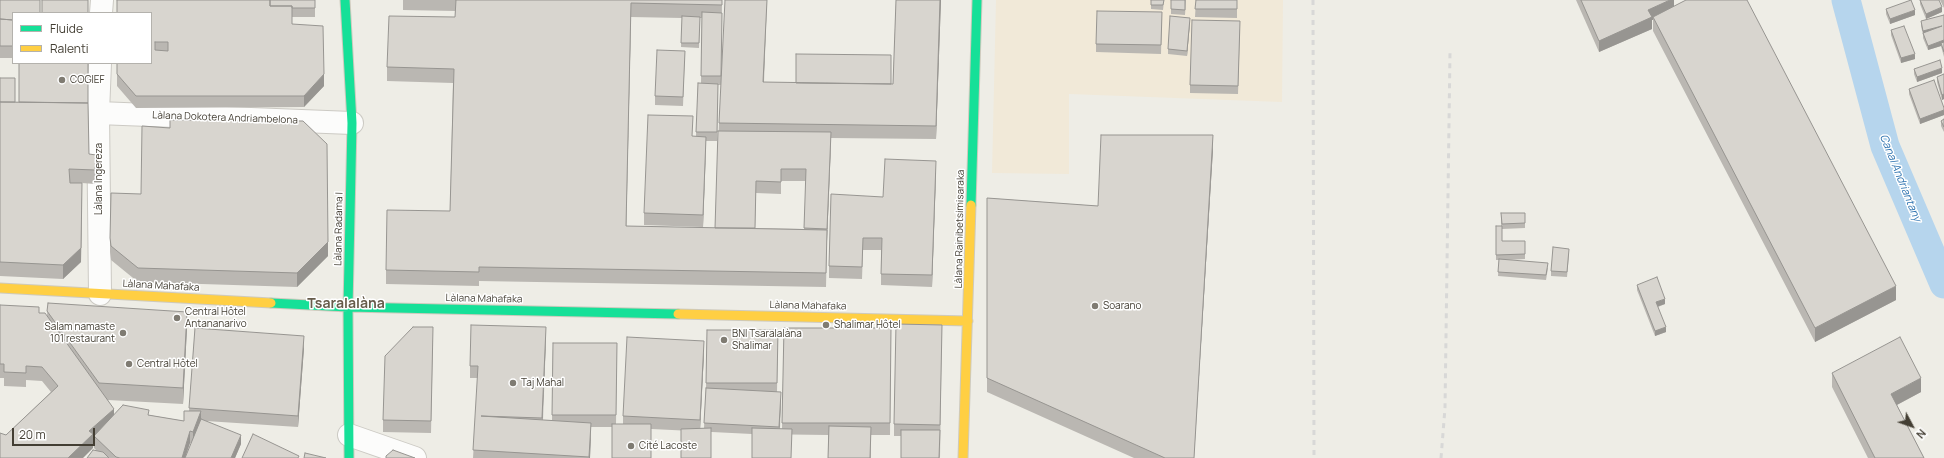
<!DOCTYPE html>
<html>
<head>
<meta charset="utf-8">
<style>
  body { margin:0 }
  #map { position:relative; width:1944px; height:458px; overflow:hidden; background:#eeede6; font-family:Manrope,sans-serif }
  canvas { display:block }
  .legend { position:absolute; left:12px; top:12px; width:140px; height:52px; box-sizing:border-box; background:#fff; border:1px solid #b4b2ad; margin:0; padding:5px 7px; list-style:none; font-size:12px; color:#433e33 }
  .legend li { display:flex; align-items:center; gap:8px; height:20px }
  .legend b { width:20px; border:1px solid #b4b2ad }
  .north { position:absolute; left:1892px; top:406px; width:40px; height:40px; -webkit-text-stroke:3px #fff; paint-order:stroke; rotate:131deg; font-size:11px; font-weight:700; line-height:16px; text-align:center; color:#433e33 }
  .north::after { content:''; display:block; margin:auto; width:14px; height:18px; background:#433e33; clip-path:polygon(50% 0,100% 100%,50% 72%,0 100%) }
  .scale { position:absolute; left:12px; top:428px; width:83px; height:18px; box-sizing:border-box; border:2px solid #433e33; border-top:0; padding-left:5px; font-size:12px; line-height:14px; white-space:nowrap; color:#433e33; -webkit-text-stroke:3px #fff; paint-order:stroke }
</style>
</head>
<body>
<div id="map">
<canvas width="1944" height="458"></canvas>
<ul class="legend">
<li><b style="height:5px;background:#16e098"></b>Fluide</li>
<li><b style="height:5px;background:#ffcf43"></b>Ralenti</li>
</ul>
<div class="north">N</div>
<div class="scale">20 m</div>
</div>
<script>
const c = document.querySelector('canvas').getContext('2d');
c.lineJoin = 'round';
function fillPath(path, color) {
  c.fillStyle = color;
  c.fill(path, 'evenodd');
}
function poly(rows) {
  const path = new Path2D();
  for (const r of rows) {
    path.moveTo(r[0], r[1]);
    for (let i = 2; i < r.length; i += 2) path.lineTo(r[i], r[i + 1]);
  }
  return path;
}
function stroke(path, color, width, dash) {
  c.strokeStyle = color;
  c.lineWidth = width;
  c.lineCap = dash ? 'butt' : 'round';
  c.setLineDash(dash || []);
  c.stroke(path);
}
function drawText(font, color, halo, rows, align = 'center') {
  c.font = font + ' Manrope,sans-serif';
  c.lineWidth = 3;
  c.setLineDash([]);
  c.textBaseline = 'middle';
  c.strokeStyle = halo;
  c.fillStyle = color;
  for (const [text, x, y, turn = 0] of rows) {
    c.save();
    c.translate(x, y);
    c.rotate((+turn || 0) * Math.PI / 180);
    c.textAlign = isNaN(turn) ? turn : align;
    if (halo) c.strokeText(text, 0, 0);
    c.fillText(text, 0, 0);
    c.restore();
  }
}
fillPath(poly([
  [996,0,1283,0,1282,102,1069,94,1069,174,992,173]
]), '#f1e9d8');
stroke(poly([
  [1846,0,1885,146,1944,284]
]), '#b6d5ed', 29);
const street = poly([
  [101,13,102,0],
  [98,113,352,123],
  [100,294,98,113,100,63],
  [349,435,415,458]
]);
const fast = poly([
  [345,0,352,123,348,307,349,458],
  [971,205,977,0],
  [271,303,348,307,678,314]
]);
const slow = poly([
  [0,288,271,303],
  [678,314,968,321],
  [963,458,971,205]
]);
stroke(street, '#cccac4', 24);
stroke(fast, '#cecabd', 11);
stroke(slow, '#cecabd', 11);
stroke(street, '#fcfcfb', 22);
stroke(fast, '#16e098', 9);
stroke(slow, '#ffcf43', 9);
stroke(poly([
  [1313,0,1314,458],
  [1441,458,1445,408,1450,52]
]), '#d8d8d7', 3, [5, 5]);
fillPath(poly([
  [0,0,88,0,40,0,13,13,13,58,0,58],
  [117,0,315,0,315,17,292,17,292,25,324,86,304,107,136,108,117,86],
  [403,0,722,0,721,85,718,85,717,141,706,141,703,227,644,225,644,213,692,136,696,136,698,83,701,83,702,18,700,18,699,48,681,47,682,18,631,17,626,226,715,228,719,123,767,0,764,82,893,84,896,0,941,0,936,139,831,138,827,241,826,287,479,281,479,286,386,284,386,270,450,211,453,83,387,81,387,67,455,17,455,11,403,10],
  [781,181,806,181,804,229,755,228,756,193,781,194],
  [1151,0,1164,0,1163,10,1151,9],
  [1171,0,1186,0,1185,15,1171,14],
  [1196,0,1237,0,1237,18,1195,17],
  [1576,0,1674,0,1674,6,1896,300,1815,342,1653,31,1653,20,1652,20,1652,29,1599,52],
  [1920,0,1942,12,1926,19,1920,4],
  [1940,0,1944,0,1944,8],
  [1886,9,1915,15,1890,24,1886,14],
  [1162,12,1161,54,1096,52,1096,44],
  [1944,15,1944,57,1941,46,1928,50,1923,38,1923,35,1921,26,1921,21],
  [1190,22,1187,56,1168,54,1168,49],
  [1240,29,1238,94,1190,93,1190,85],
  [1891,30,1915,59,1901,63,1891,35],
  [685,51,683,106,655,105,655,96],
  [1914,69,1942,73,1917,82,1914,74],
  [1944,74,1944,99,1942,100,1937,82,1937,77],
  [0,78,15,102,88,103,89,154,96,169,95,184,82,183,81,262,63,279,0,276],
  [1909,89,1944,108,1944,115,1920,124,1909,94],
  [1944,119,1944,132,1941,126,1941,121],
  [1213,149,1194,458,1134,458,987,392,987,198,1098,206],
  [936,173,932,287,881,285,881,250,863,250,862,279,829,278,829,266,883,197],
  [1501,213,1525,213,1525,228,1502,229,1502,241,1525,241,1525,259,1507,260,1548,268,1546,280,1498,276,1499,260,1496,260,1496,226,1501,226],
  [110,238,328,256,297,287,138,282,111,260,110,252],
  [1569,254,1567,277,1551,276,1551,271],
  [1637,285,1665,304,1658,307,1666,332,1655,336,1637,290],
  [48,303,187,328,183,404,108,400,114,415,149,415,184,421,189,411,195,328,304,348,298,427,206,421,241,444,235,458,185,458,191,443,190,443,185,458,87,458,96,450,94,448,94,440,93,441,93,448,6,435,51,392,42,381,26,380,26,387,4,386,4,378,0,378,0,305,39,313,47,316],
  [942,325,940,458,901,436,894,436,894,424],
  [784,328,891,328,890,435,871,435,871,458,828,458,828,435,752,434,612,427,591,427,590,458,473,458,478,378,470,378,470,366,546,339,543,420,552,420,553,343,617,343,616,424,623,424,623,416,704,353,700,428,704,428,706,388,707,330,778,330,777,392,781,401,780,429,782,429],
  [433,339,431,433,383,432,383,420],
  [1832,373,1921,392,1897,405,1924,458,1868,458,1832,387]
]), '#bab7b2');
fillPath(poly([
  [767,0,763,96,763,82],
  [940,0,941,0,936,139,936,126],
  [1670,0,1674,0,1674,10,1653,17,1653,20,1652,20,1652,29,1599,52,1599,41,1648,10],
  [631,3,631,17,626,240,626,226],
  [1942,7,1942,12,1926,19,1926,14],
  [1915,10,1915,15,1890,24,1890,19],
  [1190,18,1190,22,1187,56,1187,51],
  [1942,26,1923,34,1923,31],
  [1944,40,1944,45,1941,43,1941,46,1928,50,1928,46],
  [1915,54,1915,59,1901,63,1901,58],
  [1942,68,1942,73,1917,82,1917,77],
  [324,74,324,86,304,107,304,96],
  [1944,94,1944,99,1942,100,1942,95],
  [1944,110,1944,115,1920,124,1920,119],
  [831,132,831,144,827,241,827,229],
  [1213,135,1213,149,1194,458],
  [706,137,706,149,703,227,703,215],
  [96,155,96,169,95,184,95,170],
  [936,161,936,173,932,287,932,275],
  [82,197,81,262,63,279,63,265],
  [328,242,328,256,297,287,297,273],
  [1896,286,1896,300,1815,342,1815,328],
  [1665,299,1665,304,1656,307,1656,302],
  [187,312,187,328,183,404,183,388],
  [546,327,546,339,542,430,542,418],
  [1666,327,1666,332,1655,336,1655,331],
  [304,336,304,348,298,427,298,416],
  [704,341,704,353,700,432,700,420],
  [1921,378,1921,392,1891,408,1891,394],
  [781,392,781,401,779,436,779,427],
  [114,409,114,422,94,436,93,448,83,458,68,458,89,431],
  [201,411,201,423,193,444,193,432],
  [591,423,591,435,590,458,589,458],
  [190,431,190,443,185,458,182,458],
  [241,435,241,444,235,458,231,458]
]), '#979591');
const building = poly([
  [0,0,40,0,40,13,13,13,13,20,0,19,0,0],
  [42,0,88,0,88,13,42,13,42,0],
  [117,0,270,0,270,6,292,6,292,24,323,26,324,74,304,96,136,96,117,74,117,63,151,63,151,13,117,13,117,0],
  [155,42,168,42,168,51,155,50,155,42],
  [270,0,315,0,315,8,292,8,292,6,270,6,270,0],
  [456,0,722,0,722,5,631,3,626,226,827,230,826,273,479,267,479,272,386,270,387,210,450,211,454,69,387,67,389,16,455,17,456,0],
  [725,0,767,0,763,82,893,84,896,0,940,0,936,126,719,123,725,0],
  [1151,0,1164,0,1163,5,1151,5,1151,0],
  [1171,0,1185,0,1185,10,1171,9,1171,0],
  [1196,0,1237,0,1237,9,1195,9,1196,0],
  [1581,0,1670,0,1648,10,1652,17,1599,41,1581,0],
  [1686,0,1747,0,1896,286,1815,328,1653,17,1686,0],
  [1911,0,1915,10,1890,19,1886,9,1911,0],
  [1920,0,1939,0,1942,7,1926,14,1920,0],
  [1097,11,1162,12,1161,45,1096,44,1097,11],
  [702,12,722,13,721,76,701,76,702,12],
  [1944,15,1944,40,1928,46,1923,33,1942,26,1923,31,1921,21,1944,15],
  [682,16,700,17,699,43,681,43,682,16],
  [1170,16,1190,18,1187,51,1168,49,1170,16],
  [0,19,13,20,13,46,0,46,0,19],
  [1192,20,1240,21,1238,86,1190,85,1192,20],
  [1904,26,1915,54,1901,58,1891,30,1904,26],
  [1944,42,1944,52,1941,43,1944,42],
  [657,50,685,51,683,97,655,96,657,50],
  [796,54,891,55,891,84,796,83,796,54],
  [1940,60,1942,68,1917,77,1914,69,1940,60],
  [19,63,88,63,88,103,19,102,19,63],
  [1944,74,1944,94,1942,95,1937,77,1944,74],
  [0,78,15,78,15,102,0,102,0,78],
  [1934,80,1944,108,1944,110,1920,119,1909,89,1934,80],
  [698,83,718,84,717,132,696,132,698,83],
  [0,102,88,103,89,154,96,155,95,170,69,169,70,183,82,183,81,248,63,265,0,262,0,102],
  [648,115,693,116,692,136,706,137,703,215,644,213,648,115],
  [1944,119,1944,127,1941,121,1944,119],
  [170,120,303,121,327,144,328,242,297,273,138,268,111,246,110,238,111,193,141,194,142,126,170,128,170,120],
  [718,131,831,132,827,229,804,228,806,169,781,169,781,182,756,181,755,228,715,228,718,131],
  [1101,135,1213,135,1194,458,1165,458,987,378,987,198,1098,206,1101,135],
  [885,159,936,161,932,275,881,274,882,238,863,238,862,267,829,266,831,194,883,197,885,159],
  [1501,213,1525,213,1525,223,1502,224,1501,213],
  [1496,226,1502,226,1502,241,1525,241,1525,254,1496,255,1496,226],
  [1553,247,1569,249,1567,272,1551,271,1553,247],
  [1499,259,1548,263,1546,275,1498,272,1499,259],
  [1657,277,1665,299,1656,302,1666,327,1655,331,1637,285,1657,277],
  [48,303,187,312,183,388,99,383,47,311,48,303],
  [0,305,39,307,39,313,45,313,114,409,89,431,93,434,68,458,0,458,0,433,6,435,58,386,42,367,26,366,26,373,4,372,4,364,0,364,0,305],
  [896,324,942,325,940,425,894,424,896,324],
  [471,325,546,327,542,418,481,416,591,423,589,457,473,450,478,366,470,366,471,325],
  [413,327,433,327,431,421,383,420,385,356,413,327],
  [195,328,304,336,298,416,189,408,195,328],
  [784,328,891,328,890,423,782,423,784,328],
  [707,330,778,330,777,383,706,383,707,330],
  [627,337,704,341,700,420,623,416,627,337],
  [1900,337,1921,378,1891,394,1924,458,1875,458,1832,373,1900,337],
  [553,343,617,343,616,415,552,415,553,343],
  [706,388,781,392,779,427,704,423,706,388],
  [123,405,149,410,148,415,184,421,184,411,201,411,193,432,190,431,182,458,120,458,116,457,94,436,123,405],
  [201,419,241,435,231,458,185,458,201,419],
  [612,424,651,424,651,458,612,458,612,424],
  [829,426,871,427,870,458,828,458,829,426],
  [711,428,711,458,681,458,681,429,711,428],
  [752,428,792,429,791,458,752,458,752,428],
  [901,430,940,430,939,458,901,458,901,430],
  [253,434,299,456,298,458,242,458,253,434],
  [93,450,103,452,109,458,87,458,93,450],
  [393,450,415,458,386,458,386,456,393,450],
  [305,453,326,458,304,458,305,453]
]);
fillPath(building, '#d8d5cf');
stroke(building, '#979591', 1);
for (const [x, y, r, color] of [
  [62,80,4,"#7f7b72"],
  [1095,306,4,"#7f7b72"],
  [177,318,4,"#7f7b72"],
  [826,325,4,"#7f7b72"],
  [123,333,4,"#7f7b72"],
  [724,340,4,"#7f7b72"],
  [129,364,4,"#7f7b72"],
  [513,383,4,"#7f7b72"],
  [631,446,4,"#7f7b72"]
]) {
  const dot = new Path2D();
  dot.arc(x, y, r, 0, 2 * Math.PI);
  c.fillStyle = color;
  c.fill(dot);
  stroke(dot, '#fff', 1.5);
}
drawText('10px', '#433e33', '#fff', [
  ["COGIEF",70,80],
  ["Soarano",1103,306],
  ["Central Hôtel",185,312],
  ["Antananarivo",185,324],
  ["Shalimar Hôtel",834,325],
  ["Salam namaste",115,327,"right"],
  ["101 restaurant",115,339,"right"],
  ["BNI Tsaralalàna",732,334],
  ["Shalimar",732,346],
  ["Central Hôtel",137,364],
  ["Taj Mahal",521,383],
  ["Cité Lacoste",639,446]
], 'left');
drawText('10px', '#433e33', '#fff', [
  ["Làlana Dokotera Andriambelona",225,118,2],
  ["Làlana Ingereza",99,179,-90],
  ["Làlana Radama I",339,229,-89],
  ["Làlana Rainibetsimisaraka",960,229,-89],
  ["Làlana Mahafaka",161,286,3],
  ["Làlana Mahafaka",484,299,1],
  ["Làlana Mahafaka",808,306,1]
]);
drawText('italic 11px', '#2d72af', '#fff', [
  ["Canal Andriantany",1900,178,68]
]);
drawText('bold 14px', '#665c4b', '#fff', [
  ["Tsaralalàna",346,304]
]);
</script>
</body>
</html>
